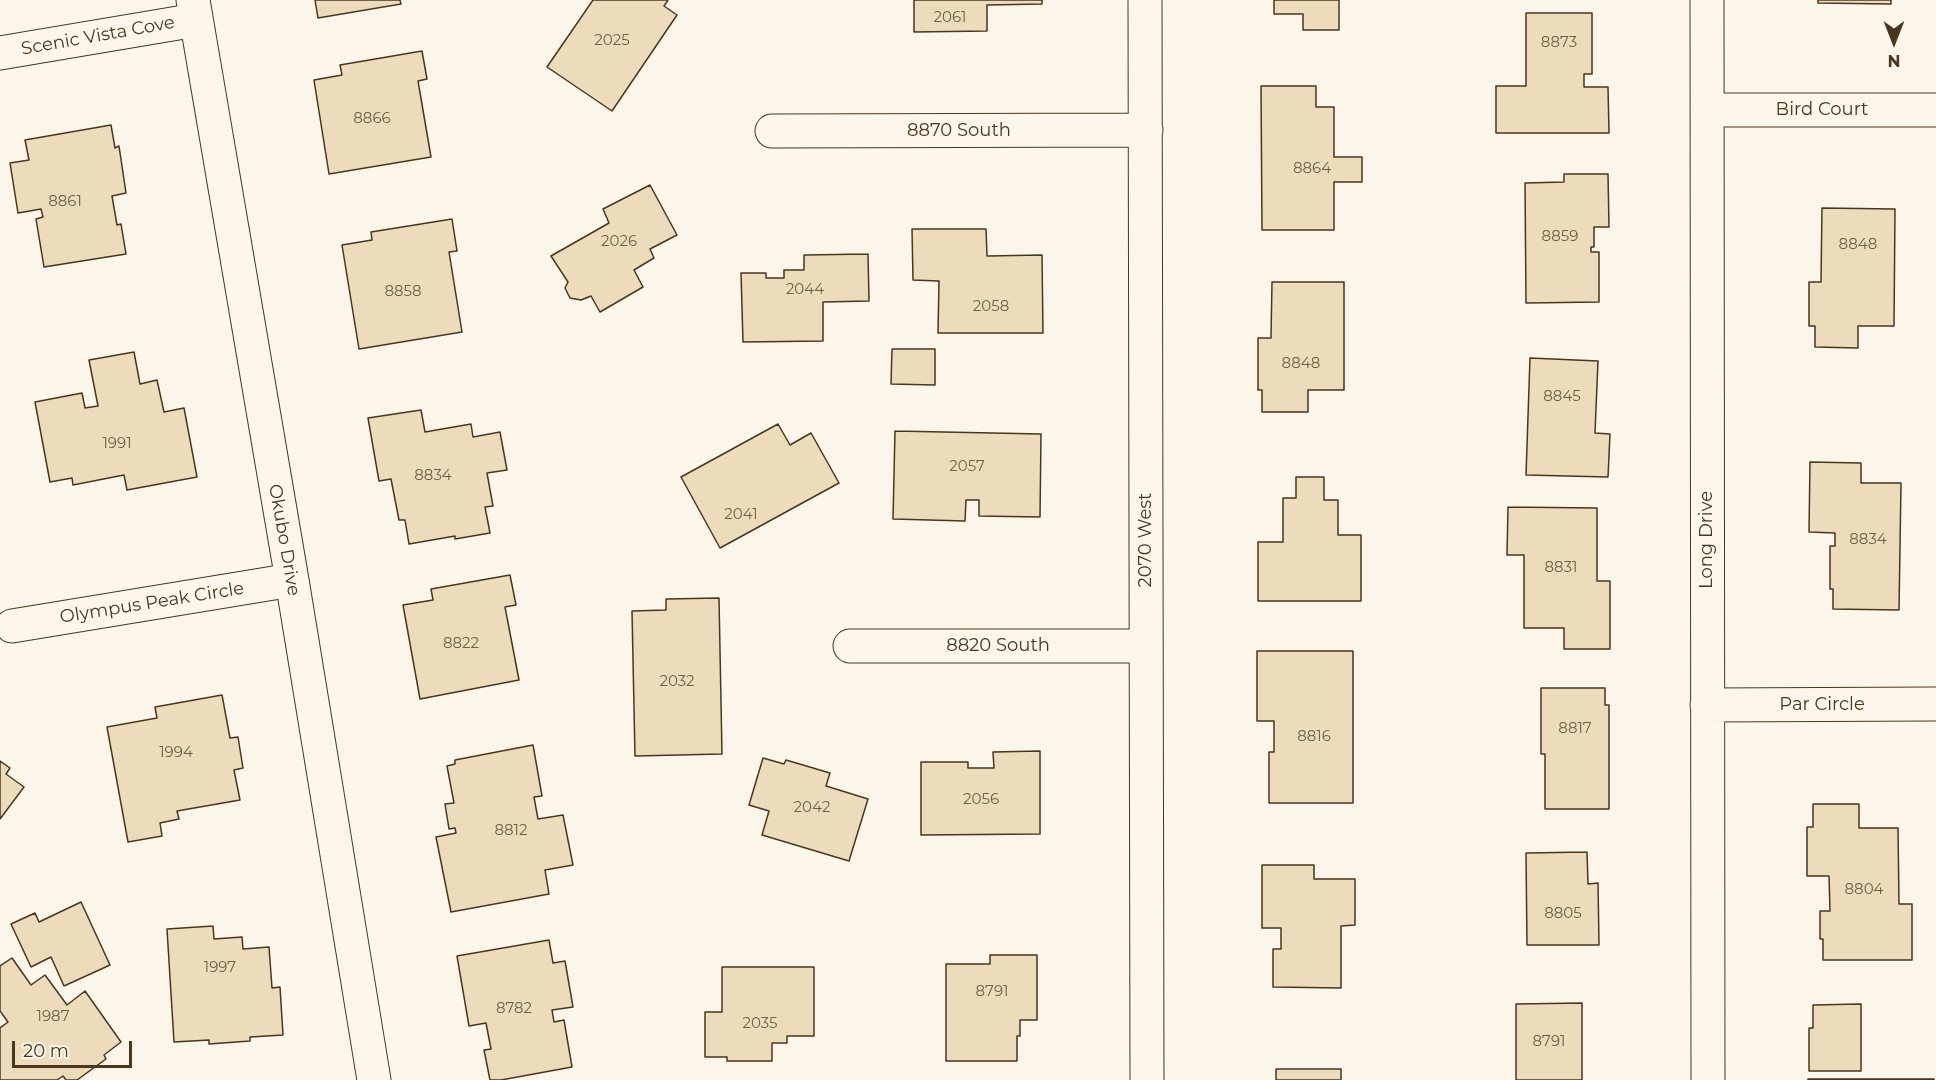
<!DOCTYPE html>
<html>
<head>
<meta charset="utf-8">
<style>
  body { margin:0 }
  #map { position:relative; width:1936px; height:1080px; overflow:hidden; background:#fbf6e9; font-family:Montserrat,sans-serif }
  canvas { display:block }
  .north { position:absolute; left:1864px; top:12px; width:60px; height:60px; -webkit-text-stroke:4px #fbf6e9; paint-order:stroke; rotate:180deg; font-size:16px; font-weight:700; line-height:24px; text-align:center; color:#4a3520 }
  .north::after { content:''; display:block; margin:auto; width:21px; height:27px; background:#4a3520; clip-path:polygon(50% 0,100% 100%,50% 72%,0 100%) }
  .scale { position:absolute; left:12px; top:1041px; width:120px; height:27px; box-sizing:border-box; border:3px solid #4a3520; border-top:0; padding-left:8px; font-size:18px; line-height:21px; white-space:nowrap; color:#4a3520; -webkit-text-stroke:4px #fbf6e9; paint-order:stroke }
</style>
</head>
<body>
<div id="map">
<canvas width="1936" height="1080"></canvas>
<div class="north">N</div>
<div class="scale">20 m</div>
</div>
<script>
const c = document.querySelector('canvas').getContext('2d');
c.lineJoin = 'round';
function fillPath(path, color) {
  c.fillStyle = color;
  c.fill(path, 'evenodd');
}
function poly(rows) {
  const path = new Path2D();
  for (const r of rows) {
    path.moveTo(r[0], r[1]);
    for (let i = 2; i < r.length; i += 2) path.lineTo(r[i], r[i + 1]);
  }
  return path;
}
function stroke(path, color, width, dash) {
  c.strokeStyle = color;
  c.lineWidth = width;
  c.lineCap = dash ? 'butt' : 'round';
  c.setLineDash(dash || []);
  c.stroke(path);
}
function drawText(font, color, halo, rows, align = 'center') {
  c.font = font + ' Montserrat,sans-serif';
  c.lineWidth = 4.5;
  c.setLineDash([]);
  c.textBaseline = 'middle';
  c.strokeStyle = halo;
  c.fillStyle = color;
  for (const [text, x, y, turn = 0] of rows) {
    c.save();
    c.translate(x, y);
    c.rotate((+turn || 0) * Math.PI / 180);
    c.textAlign = isNaN(turn) ? turn : align;
    if (halo) c.strokeText(text, 0, 0);
    c.fillText(text, 0, 0);
    c.restore();
  }
}
const building = poly([
  [315,0,400,0,401,4,318,18,315,0],
  [593,0,668,0,664,6,677,15,612,111,547,67,593,0],
  [914,0,1042,0,1042,4,987,5,987,31,914,32,914,0],
  [1274,0,1339,0,1339,30,1303,30,1303,14,1274,14,1274,0],
  [1818,0,1891,0,1891,4,1818,3,1818,0],
  [1526,13,1592,13,1592,74,1584,74,1584,87,1608,87,1609,133,1496,133,1496,86,1526,86,1526,13],
  [422,51,427,79,418,81,431,157,329,174,314,80,342,75,340,65,422,51],
  [1261,86,1316,86,1316,107,1334,107,1334,157,1362,157,1362,182,1334,182,1334,230,1262,230,1261,86],
  [111,125,115,148,119,146,126,193,112,196,117,225,121,224,126,254,44,267,36,219,43,217,41,209,18,213,10,163,29,160,25,140,111,125],
  [1564,174,1608,174,1609,227,1594,227,1594,247,1591,247,1591,252,1599,252,1599,302,1526,303,1525,183,1564,182,1564,174],
  [650,185,677,235,650,249,654,258,634,270,643,287,600,312,591,296,581,300,570,298,565,288,568,282,551,256,609,223,603,209,650,185],
  [1822,208,1895,209,1894,326,1858,326,1858,348,1815,347,1815,326,1809,326,1809,282,1821,282,1822,208],
  [452,219,457,251,449,252,462,332,359,349,342,245,372,240,371,232,452,219],
  [912,229,986,229,987,256,1042,255,1043,333,938,333,939,281,913,280,912,229],
  [868,254,869,301,823,302,823,341,743,342,741,273,766,273,766,278,784,278,784,270,804,270,804,255,868,254],
  [1272,282,1344,282,1344,390,1308,390,1308,412,1262,412,1262,390,1258,390,1258,338,1271,338,1272,282],
  [892,349,935,349,935,385,891,384,892,349],
  [134,352,140,384,157,380,164,412,184,408,197,477,127,490,124,475,73,485,72,478,50,482,35,402,82,393,85,408,98,406,89,360,134,352],
  [1530,358,1598,361,1595,433,1610,434,1608,477,1526,475,1530,358],
  [421,410,425,432,471,424,473,437,500,432,507,470,487,473,493,506,485,507,490,533,455,539,455,536,409,544,405,520,399,520,391,479,379,481,368,418,421,410],
  [778,424,790,445,811,433,839,483,720,548,681,477,778,424],
  [895,431,1041,434,1040,517,979,516,979,500,966,500,965,521,893,519,895,431],
  [1810,462,1861,463,1861,483,1901,483,1899,610,1833,609,1833,589,1830,589,1830,546,1835,546,1835,533,1809,532,1810,462],
  [1296,477,1324,477,1324,500,1338,500,1338,535,1361,535,1361,601,1258,601,1258,542,1283,542,1283,498,1296,498,1296,477],
  [1508,507,1597,508,1597,581,1610,581,1610,649,1564,649,1564,628,1524,628,1524,555,1507,555,1508,507],
  [510,575,516,605,505,607,519,680,420,699,403,605,433,600,431,589,510,575],
  [719,598,722,754,635,756,632,611,666,610,666,599,719,598],
  [1257,651,1353,651,1353,803,1269,803,1269,752,1274,752,1274,721,1257,721,1257,651],
  [1541,688,1605,688,1605,705,1609,705,1609,809,1545,809,1545,754,1541,754,1541,688],
  [222,695,230,738,238,737,243,768,234,770,240,800,177,811,179,819,160,823,162,836,128,842,107,727,157,718,155,707,222,695],
  [533,745,542,796,534,797,538,819,563,815,573,865,545,870,549,894,451,912,436,837,456,833,455,828,449,829,445,804,454,803,447,766,455,764,455,760,533,745],
  [1040,751,1040,834,921,835,921,762,968,762,968,768,994,768,993,752,1040,751],
  [763,758,784,764,786,760,830,773,826,786,868,799,849,861,762,835,769,811,749,805,763,758],
  [0,761,10,768,6,774,24,787,0,819,0,761],
  [1813,804,1859,804,1859,828,1898,828,1899,904,1912,904,1912,960,1823,960,1823,939,1820,939,1820,911,1830,911,1829,876,1807,876,1807,827,1813,827,1813,804],
  [1587,852,1588,884,1598,883,1599,945,1527,945,1526,853,1587,852],
  [1262,865,1314,865,1314,879,1355,879,1355,925,1341,926,1341,988,1273,987,1273,949,1281,949,1281,928,1262,928,1262,865],
  [81,902,110,965,64,986,51,957,31,967,11,924,35,913,39,922,81,902],
  [213,926,214,939,242,937,243,949,269,947,272,988,280,987,283,1035,250,1037,250,1041,209,1044,209,1040,174,1042,167,929,213,926],
  [549,940,553,963,565,961,573,1007,552,1010,554,1022,564,1020,572,1067,501,1080,490,1080,484,1050,491,1049,486,1023,469,1026,457,956,549,940],
  [990,955,1037,955,1037,1020,1020,1020,1020,1036,1017,1036,1017,1061,946,1061,946,964,990,964,990,955],
  [12,958,31,985,45,975,67,1005,85,991,121,1042,104,1055,106,1059,77,1080,66,1080,63,1076,57,1080,0,1080,0,1028,8,1022,0,1011,0,966,12,958],
  [722,967,814,967,814,1036,787,1036,787,1043,772,1043,772,1061,727,1061,727,1057,705,1057,705,1012,722,1012,722,967],
  [1582,1003,1582,1080,1516,1080,1516,1004,1582,1003],
  [1861,1004,1861,1071,1809,1071,1809,1028,1813,1028,1813,1005,1861,1004],
  [1276,1069,1341,1069,1341,1080,1276,1080,1276,1069],
  [1808,1079,1934,1079,1934,1080,1808,1080,1808,1079]
]);
fillPath(building, '#ecdcbc');
stroke(building, '#4a3520', 1.5);
const minor = poly([
  [193,0,292,580,374,1080],
  [1145,0,1147,1080],
  [1707,0,1708,1080],
  [0,53,196,20],
  [1707,110,1936,110],
  [772,131,1146,130],
  [12,626,292,580],
  [850,646,1146,646],
  [1707,705,1936,704]
]);
stroke(minor, '#4a3520', 35);
stroke(minor, '#fbf6e9', 33);
drawText('15px', '#725f47', null, [
  ["2061",950,18],
  ["2025",612,41],
  ["8873",1559,43],
  ["8866",372,119],
  ["8864",1312,169],
  ["8861",65,202],
  ["8859",1560,237],
  ["2026",619,242],
  ["8848",1858,245],
  ["2044",805,290],
  ["8858",403,292],
  ["2058",991,307],
  ["8848",1301,364],
  ["8845",1562,397],
  ["1991",117,444],
  ["2057",967,467],
  ["8834",433,476],
  ["2041",741,515],
  ["8834",1868,540],
  ["8831",1561,568],
  ["8822",461,644],
  ["2032",677,682],
  ["8817",1575,729],
  ["8816",1314,737],
  ["1994",176,753],
  ["2056",981,800],
  ["2042",812,808],
  ["8812",511,831],
  ["8804",1864,890],
  ["8805",1563,914],
  ["1997",220,968],
  ["8791",992,992],
  ["8782",514,1009],
  ["1987",53,1017],
  ["2035",760,1024],
  ["8791",1549,1042]
]);
drawText('18px', '#4a3520', '#fbf6e9', [
  ["Scenic Vista Cove",98,36,-10],
  ["Bird Court",1822,110],
  ["8870 South",959,131],
  ["Okubo Drive",284,540,80],
  ["2070 West",1146,540,-90],
  ["Long Drive",1707,540,-90],
  ["Olympus Peak Circle",152,603,-9],
  ["8820 South",998,646],
  ["Par Circle",1822,705]
]);
</script>
</body>
</html>
